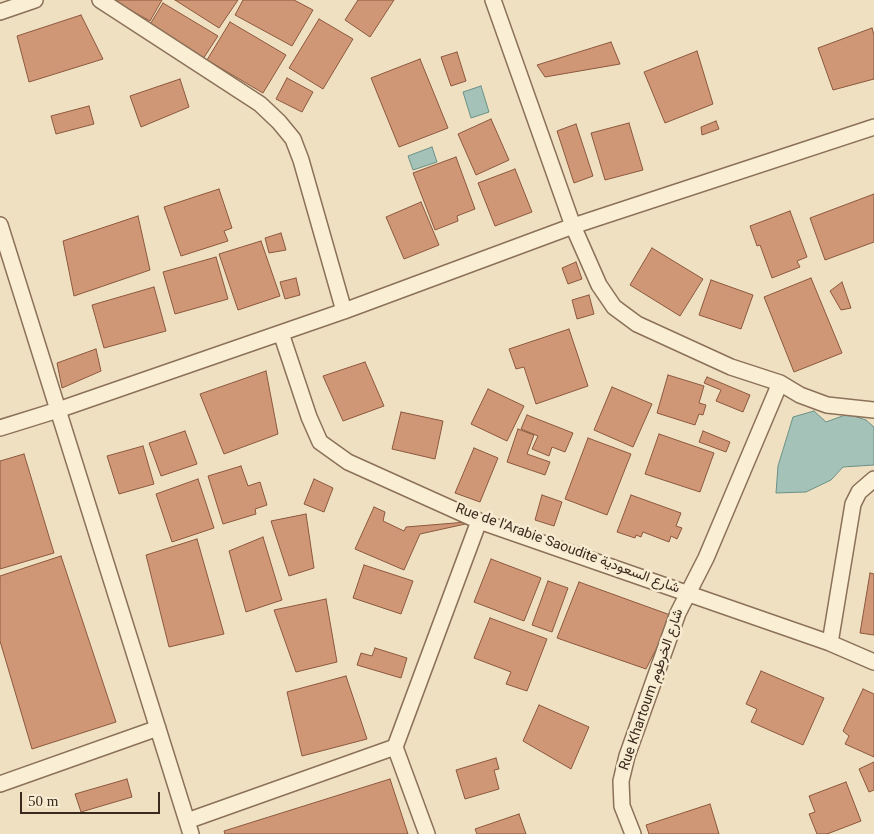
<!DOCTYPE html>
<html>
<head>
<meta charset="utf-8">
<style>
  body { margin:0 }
  #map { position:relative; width:874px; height:834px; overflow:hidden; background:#f0e0c2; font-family:Georgia,serif }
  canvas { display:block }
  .scale { position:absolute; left:20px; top:792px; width:140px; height:22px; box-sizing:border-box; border:2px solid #3a2a1d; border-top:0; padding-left:6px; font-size:15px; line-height:18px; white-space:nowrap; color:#3a2a1d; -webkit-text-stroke:4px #f7ebd2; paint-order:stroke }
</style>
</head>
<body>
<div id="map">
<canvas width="874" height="834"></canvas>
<div class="scale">50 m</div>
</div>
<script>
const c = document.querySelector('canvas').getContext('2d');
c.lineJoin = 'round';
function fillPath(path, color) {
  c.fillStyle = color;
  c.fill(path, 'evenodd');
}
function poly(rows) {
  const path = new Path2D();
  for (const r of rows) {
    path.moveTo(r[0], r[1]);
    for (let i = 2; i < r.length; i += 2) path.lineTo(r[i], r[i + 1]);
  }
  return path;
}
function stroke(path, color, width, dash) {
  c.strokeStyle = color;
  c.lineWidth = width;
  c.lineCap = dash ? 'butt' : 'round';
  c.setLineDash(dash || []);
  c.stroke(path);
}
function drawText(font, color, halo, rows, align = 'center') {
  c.font = font + ' Georgia,Vazirmatn,serif';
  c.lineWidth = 5;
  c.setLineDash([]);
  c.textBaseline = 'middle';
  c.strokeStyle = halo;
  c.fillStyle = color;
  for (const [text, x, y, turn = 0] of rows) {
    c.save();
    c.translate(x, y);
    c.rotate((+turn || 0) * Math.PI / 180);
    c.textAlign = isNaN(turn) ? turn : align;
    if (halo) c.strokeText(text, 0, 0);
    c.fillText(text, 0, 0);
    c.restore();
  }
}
const water = poly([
  [481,86,489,112,471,118,463,92,481,86],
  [432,147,437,162,413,170,408,156,432,147],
  [814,411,826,422,848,414,866,420,874,427,874,465,843,467,831,480,806,492,776,493,778,466,793,417,814,411]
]);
fillPath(water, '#a4c2b8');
stroke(water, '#6b9186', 1);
const building = poly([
  [115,0,162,0,150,21,114,1,115,0],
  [175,0,238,0,219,28,175,0],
  [243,0,294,0,313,10,292,46,235,15,243,0],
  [358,0,394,0,370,37,345,20,358,0],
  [163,3,218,36,203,59,149,26,163,3],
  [81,15,103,59,29,82,17,36,81,15],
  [319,19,353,39,323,89,289,68,319,19],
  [230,22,286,55,263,93,207,60,230,22],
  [872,28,874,35,874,79,833,90,818,48,872,28],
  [611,42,620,64,545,77,537,65,611,42],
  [697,51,713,104,665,123,644,72,697,51],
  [457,52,466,81,451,86,441,57,457,52],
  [420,59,448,128,399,147,371,78,420,59],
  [287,78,313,92,302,112,276,99,287,78],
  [180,79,189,107,141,127,130,96,180,79],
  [89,106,94,124,56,134,51,116,89,106],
  [491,119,509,160,476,175,458,134,491,119],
  [716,121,719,129,702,135,701,127,716,121],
  [629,123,643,170,605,180,591,133,629,123],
  [576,124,593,176,574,183,557,131,576,124],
  [456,157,475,209,457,216,458,221,435,230,413,173,456,157],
  [515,169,532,212,495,226,478,183,515,169],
  [219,189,232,228,224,231,228,241,181,256,164,207,219,189],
  [874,194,874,242,825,260,810,218,874,194],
  [421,202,439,245,404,259,386,217,421,202],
  [790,211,807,257,797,261,800,267,772,278,760,245,757,246,750,226,790,211],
  [138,216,150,270,74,296,63,241,138,216],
  [281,233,286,250,269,253,265,238,281,233],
  [261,241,280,296,238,310,219,254,261,241],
  [652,248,703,279,680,316,630,285,652,248],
  [216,257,228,299,175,314,163,272,216,257],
  [576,262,582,279,568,284,562,268,576,262],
  [296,278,300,295,285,299,280,282,296,278],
  [811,278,842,353,794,372,764,297,811,278],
  [711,280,753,295,741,329,699,315,711,280],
  [842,282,851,308,841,310,830,291,842,282],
  [154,287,166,331,104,348,92,305,154,287],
  [589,295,594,314,577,319,572,300,589,295],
  [569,329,588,386,536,404,524,367,516,369,509,349,569,329],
  [96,349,101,371,62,388,57,363,96,349],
  [365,362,384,406,343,421,323,376,365,362],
  [266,371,278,434,224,454,200,394,266,371],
  [668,375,704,386,699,403,706,405,703,415,699,414,695,425,657,413,668,375],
  [707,377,750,395,743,412,716,401,721,390,704,383,707,377],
  [612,387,652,404,633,447,594,430,612,387],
  [488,389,524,406,507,441,471,424,488,389],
  [401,412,443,421,435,459,392,449,401,412],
  [527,415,573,433,565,452,552,447,549,456,532,449,538,436,521,429,527,415],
  [518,429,534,435,527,454,550,462,545,475,507,462,518,429],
  [185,431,197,464,161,476,149,443,185,431],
  [703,431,730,442,726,452,699,442,703,431],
  [659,434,714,453,700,492,645,474,659,434],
  [588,438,631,454,607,515,565,499,588,438],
  [143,446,154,484,119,494,107,456,143,446],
  [474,448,498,458,480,502,455,493,474,448],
  [24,454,54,553,0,569,0,461,24,454],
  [241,466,248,486,260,482,267,505,255,509,256,514,223,524,208,476,241,466],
  [198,479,214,528,172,542,156,494,198,479],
  [314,479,333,488,324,512,304,504,314,479],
  [542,495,562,502,554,526,535,520,542,495],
  [631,495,681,513,676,526,682,528,677,539,671,536,669,542,643,532,641,537,636,535,635,538,617,532,631,495],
  [374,507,385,512,383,521,404,531,406,527,479,521,420,534,404,570,355,549,374,507],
  [306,514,314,568,289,576,271,521,306,514],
  [263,537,282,600,246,612,229,551,263,537],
  [197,539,224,634,169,647,146,555,197,539],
  [61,556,116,722,32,749,0,641,0,576,61,556],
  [491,559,541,578,524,621,474,602,491,559],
  [364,565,413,581,401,614,353,598,364,565],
  [870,573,874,574,874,635,860,633,870,573],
  [548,581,568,588,552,632,532,625,548,581],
  [579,582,673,616,646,669,557,638,579,582],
  [326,599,337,662,296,672,274,610,326,599],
  [490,618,547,639,527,691,506,684,511,672,474,658,490,618],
  [375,648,407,658,401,678,357,665,361,653,372,656,375,648],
  [761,671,824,698,803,745,751,722,757,709,746,704,761,671],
  [346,676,367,739,302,756,287,692,346,676],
  [863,689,874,694,874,757,845,744,849,736,843,731,863,689],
  [539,705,589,727,571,769,523,741,539,705],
  [496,758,499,769,494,770,499,789,465,799,456,770,496,758],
  [874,762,874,790,869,792,859,769,874,762],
  [127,779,132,797,81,812,75,794,127,779],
  [390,779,408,834,225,834,224,831,390,779],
  [846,782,861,821,827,834,817,834,809,814,815,812,809,796,846,782],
  [710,804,719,834,649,834,646,825,710,804],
  [519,814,526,834,477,834,475,829,519,814]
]);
fillPath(building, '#d09776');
stroke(building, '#8b583d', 1);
const minor = poly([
  [100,0,260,104,279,122,293,139,301,160,344,311],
  [493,0,573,226,599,285,614,307,637,324,731,367,780,383,800,395,827,405,874,410],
  [0,12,35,0],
  [0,225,191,834],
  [281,333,309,417,320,442,348,462,479,521,830,643,874,662],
  [0,428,58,410,344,311,573,226,874,127],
  [830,643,853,504,859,492,874,479],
  [0,784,158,728],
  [187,821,395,747],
  [427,834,395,747,479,521],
  [633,834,622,806,621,781,627,756,678,613,706,558,780,383]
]);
stroke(minor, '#8b7158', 18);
stroke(minor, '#faeed5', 15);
drawText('14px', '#3a2a1d', '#f7ebd2', [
  ["Rue de l'Arabie Saoudite شارع السعودية",567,550,20],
  ["Rue Khartoum شارع الخرطوم",653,690,-71]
]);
</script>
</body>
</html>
